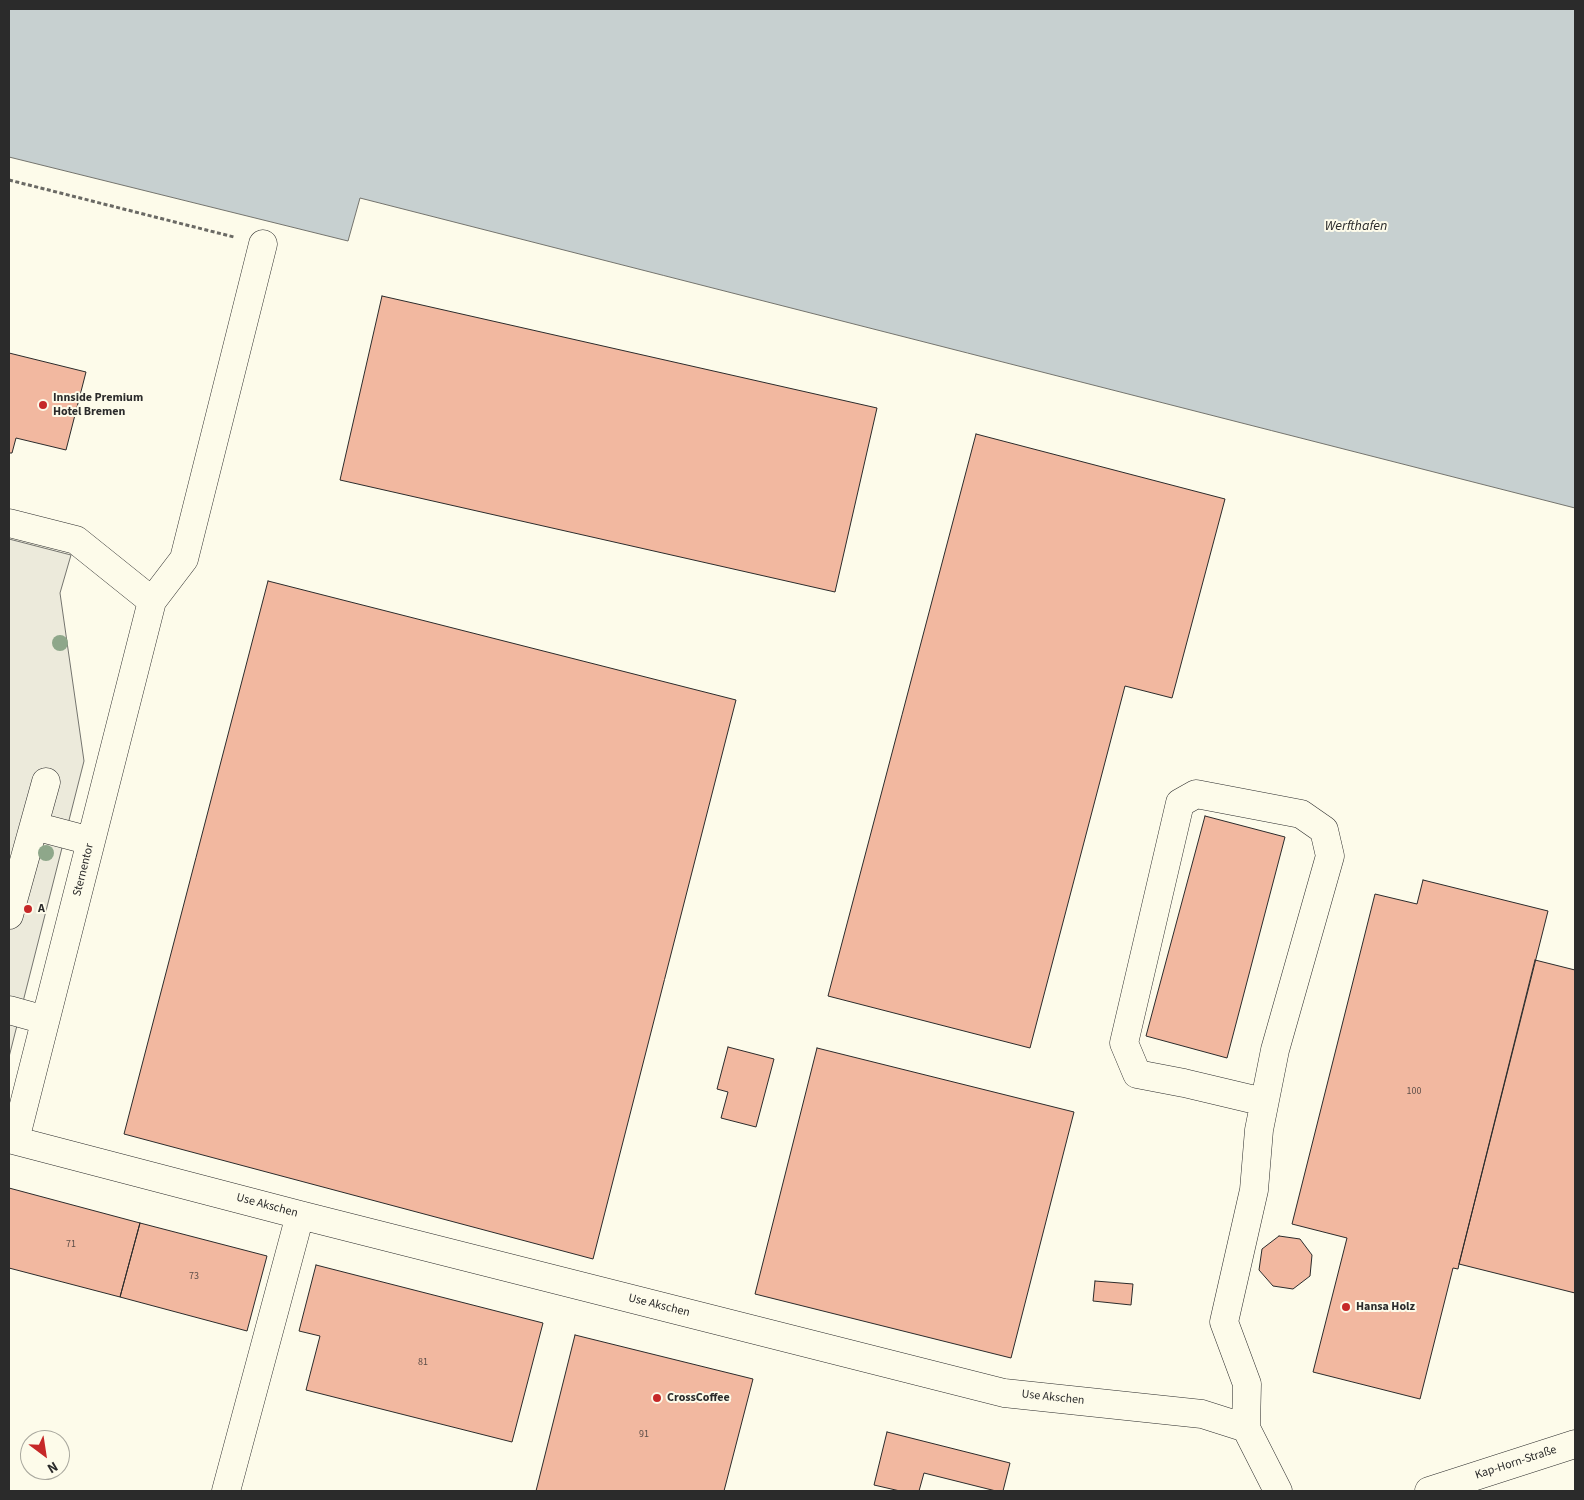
<!DOCTYPE html>
<html>
<head>
<meta charset="utf-8">
<style>
  body { margin:0 }
  #map { position:relative; width:1584px; height:1500px; overflow:hidden; background:#fdfbea; font-family:"Source Sans 3",sans-serif }
  canvas { display:block }
  .frame { position:absolute; inset:0; border:10px solid #2b2b2b; pointer-events:none }
  .north { position:absolute; left:20px; top:1430px; width:50px; height:50px; box-sizing:border-box; background:#fdfbea; border:1px solid #a9a89e; border-radius:50%; rotate:149deg; font-size:14px; font-weight:700; line-height:20px; text-align:center; color:#2b2b2b }
  .north::after { content:''; display:block; margin:auto; width:18px; height:22px; background:#c62828; clip-path:polygon(50% 0,100% 100%,50% 72%,0 100%) }
</style>
</head>
<body>
<div id="map">
<canvas width="1584" height="1500"></canvas>
<div class="frame"></div>
<div class="north">N</div>
</div>
<script>
const c = document.querySelector('canvas').getContext('2d');
c.lineJoin = 'round';
function fillPath(path, color) {
  c.fillStyle = color;
  c.fill(path, 'evenodd');
}
function poly(rows) {
  const path = new Path2D();
  for (const r of rows) {
    path.moveTo(r[0], r[1]);
    for (let i = 2; i < r.length; i += 2) path.lineTo(r[i], r[i + 1]);
  }
  return path;
}
function stroke(path, color, width, dash) {
  c.strokeStyle = color;
  c.lineWidth = width;
  c.lineCap = dash ? 'butt' : 'round';
  c.setLineDash(dash || []);
  c.stroke(path);
}
function drawText(font, color, halo, rows, align = 'center') {
  c.font = font + ' "Source Sans 3",sans-serif';
  c.lineWidth = 4;
  c.setLineDash([]);
  c.textBaseline = 'middle';
  c.strokeStyle = halo;
  c.fillStyle = color;
  for (const [text, x, y, turn = 0] of rows) {
    c.save();
    c.translate(x, y);
    c.rotate((+turn || 0) * Math.PI / 180);
    c.textAlign = isNaN(turn) ? turn : align;
    if (halo) c.strokeText(text, 0, 0);
    c.fillText(text, 0, 0);
    c.restore();
  }
}
const parking = poly([
  [9,539,71,555,60,593,84,761,9,1057,9,539]
]);
fillPath(parking, '#eceadb');
stroke(parking, '#74746e', 1);
const water = poly([
  [9,9,1575,9,1575,508,360,198,348,241,9,157,9,9]
]);
fillPath(water, '#c7d0d0');
stroke(water, '#74746e', 1);
const building = poly([
  [382,296,877,408,835,592,340,480,382,296],
  [9,353,86,372,66,450,16,438,12,453,9,453,9,353],
  [976,434,1225,499,1172,698,1125,686,1030,1048,828,996,976,434],
  [268,581,736,700,593,1259,124,1134,268,581],
  [1205,816,1285,837,1227,1058,1146,1036,1205,816],
  [1423,880,1548,911,1459,1264,1458,1269,1453,1268,1420,1399,1313,1372,1347,1238,1292,1224,1375,894,1417,904,1423,880],
  [1535,960,1575,970,1575,1293,1459,1264,1535,960],
  [728,1047,774,1059,756,1127,721,1118,728,1092,717,1089,728,1047],
  [817,1048,1074,1112,1011,1358,755,1294,817,1048],
  [9,1188,140,1223,120,1297,9,1268,9,1188],
  [140,1223,267,1256,247,1331,120,1297,140,1223],
  [1279,1236,1300,1239,1312,1255,1310,1276,1293,1289,1273,1286,1259,1270,1262,1249,1279,1236],
  [316,1265,543,1323,512,1442,306,1390,320,1336,299,1331,316,1265],
  [1095,1281,1133,1284,1131,1305,1093,1301,1095,1281],
  [575,1335,753,1379,724,1491,536,1491,575,1335],
  [887,1432,1010,1463,1003,1491,996,1491,924,1473,919,1491,900,1491,874,1485,887,1432]
]);
fillPath(building, '#f2b8a0');
stroke(building, '#2b2b2b', 1);
const minor = poly([
  [9,523,76,540,152,601],
  [34,826,91,841],
  [9,915,46,782],
  [9,1010,45,1020],
  [9,1139,300,1215,1004,1393,1202,1414,1246,1428,1278,1491],
  [15,1140,152,601,184,559,263,244],
  [1246,1428,1247,1384,1224,1322,1254,1190,1259,1130,1275,1050,1330,856,1324,830,1301,814,1196,794,1180,803,1124,1043,1137,1074,1184,1083,1264,1102],
  [226,1491,300,1215],
  [1429,1491,1575,1444]
]);
stroke(minor, '#2b2b2b', 29);
stroke(poly([
  [9,180,234,237]
]), '#6a6964', 3, [4, 2.5]);
stroke(minor, '#fdfbea', 28);
c.fillStyle = '#8ea78a';
for (const [x, y] of [
  [60,643],
  [46,853]
]) {
  c.beginPath();
  c.arc(x, y, 8, 0, 2 * Math.PI);
  c.fill();
}
for (const [x, y, r, color] of [
  [43,405,5,"#c62828"],
  [28,909,5,"#c62828"],
  [1346,1307,5,"#c62828"],
  [657,1398,5,"#c62828"]
]) {
  const dot = new Path2D();
  dot.arc(x, y, r, 0, 2 * Math.PI);
  c.fillStyle = color;
  c.fill(dot);
  stroke(dot, '#fdfbea', 2);
}
drawText('10px', '#5d4e48', null, [
  ["100",1414,1092],
  ["71",71,1245],
  ["73",194,1277],
  ["81",423,1363],
  ["91",644,1435]
]);
drawText('bold 12px', '#2b2b2b', '#fdfbea', [
  ["Innside Premium",53,398],
  ["Hotel Bremen",53,412],
  ["A",38,909],
  ["Hansa Holz",1356,1307],
  ["CrossCoffee",667,1398]
], 'left');
drawText('12px', '#2b2b2b', '#fdfbea', [
  ["Sternentor",84,870,-76],
  ["Use Akschen",267,1206,15],
  ["Use Akschen",659,1306,14],
  ["Use Akschen",1053,1398,6],
  ["Kap-Horn-Straße",1516,1463,-18]
]);
drawText('italic 14px', '#2b2b2b', '#fdfbea', [
  ["Werfthafen",1356,227]
]);
</script>
</body>
</html>
